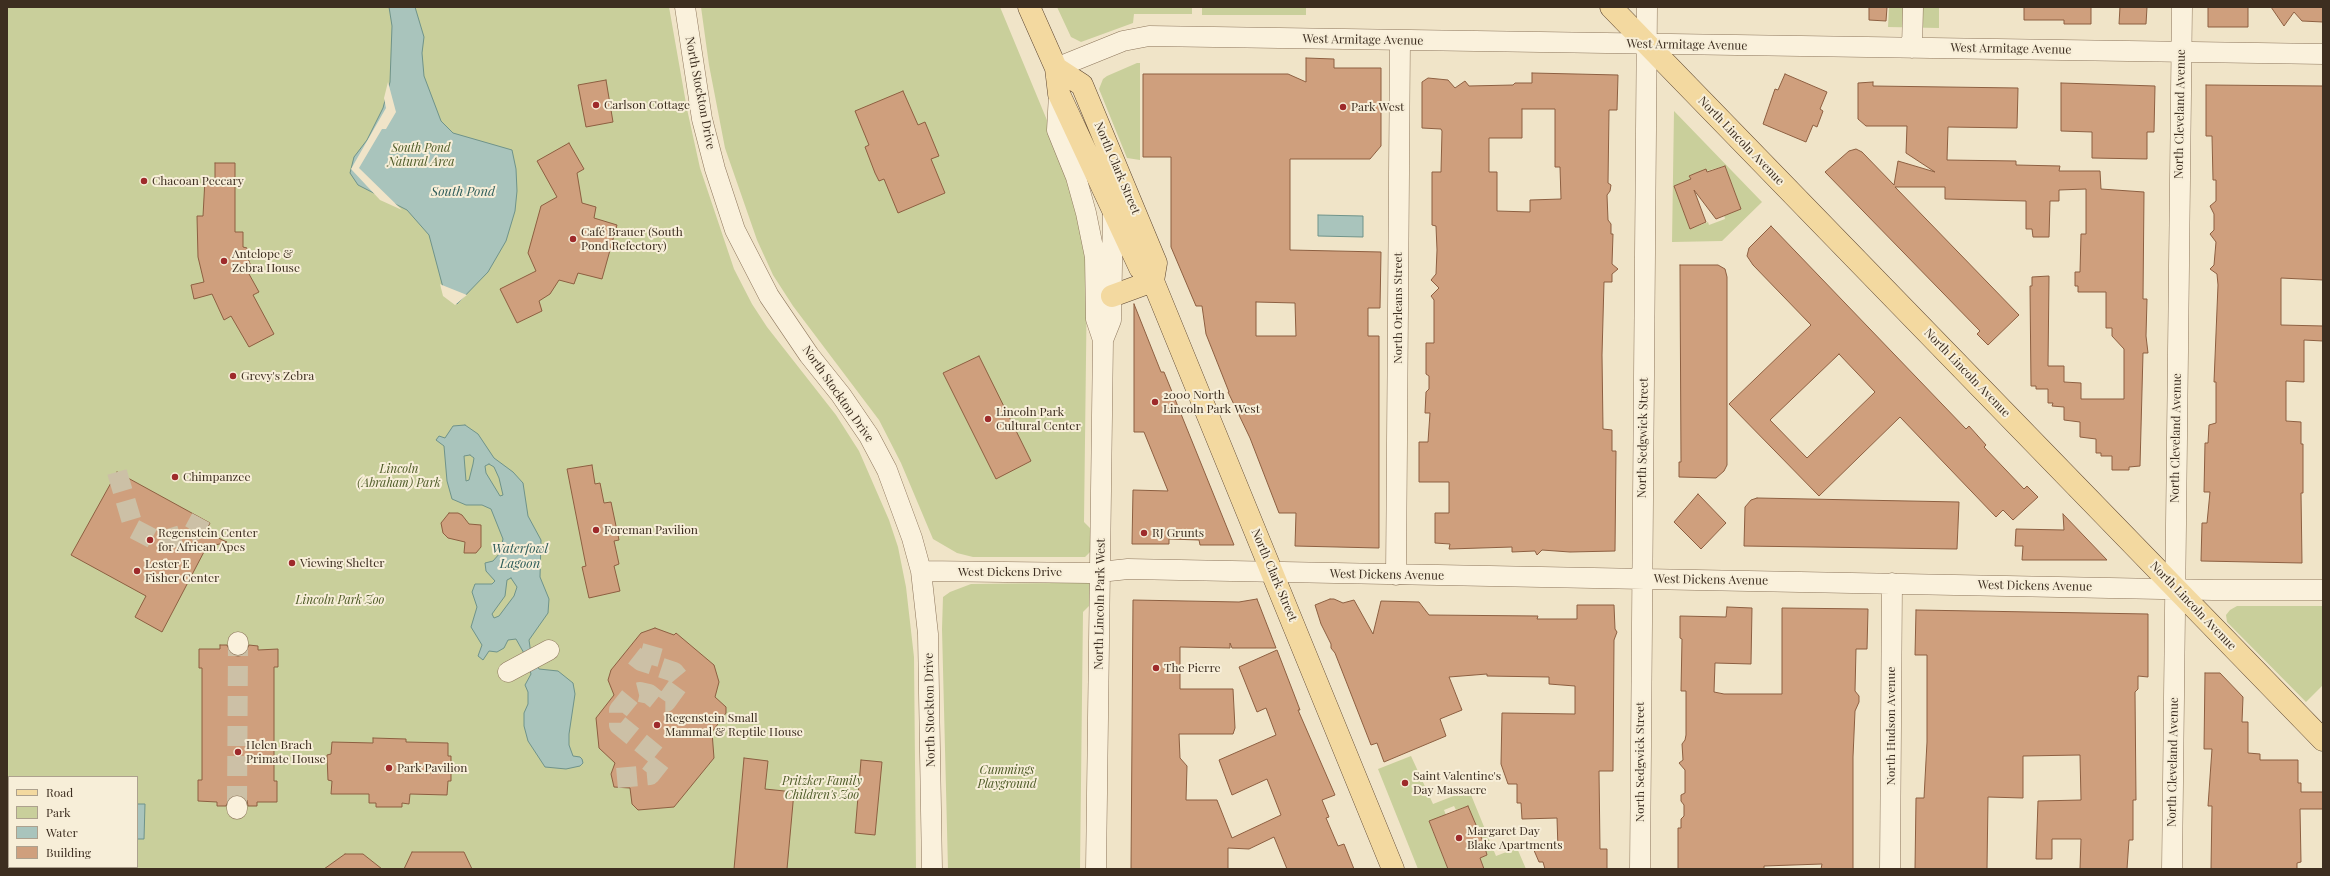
<!DOCTYPE html>
<html>
<head>
<meta charset="utf-8">
<style>
  body { margin:0 }
  #map { position:relative; width:2330px; height:876px; overflow:hidden; background:#f0e4c8; font-family:"Playfair Display",serif }
  canvas { display:block }
  .frame { position:absolute; inset:0; border:8px solid #3d2e20; pointer-events:none }
  .legend { position:absolute; left:8px; top:776px; width:130px; height:92px; box-sizing:border-box; background:#f7eed8; border:1px solid #ada18e; margin:0; padding:5px 7px; list-style:none; font-size:12px; color:#3d2e20 }
  .legend li { display:flex; align-items:center; gap:8px; height:20px }
  .legend b { width:20px; border:1px solid #ada18e }
</style>
</head>
<body>
<div id="map">
<canvas width="2330" height="876"></canvas>
<div class="frame"></div>
<ul class="legend">
<li><b style="height:5px;background:#f3d9a0"></b>Road</li>
<li><b style="height:11px;background:#c9cf9b"></b>Park</li>
<li><b style="height:11px;background:#a9c4bc"></b>Water</li>
<li><b style="height:11px;background:#cf9f7d"></b>Building</li>
</ul>
</div>
<script>
const c = document.querySelector('canvas').getContext('2d');
c.lineJoin = 'round';
function fillPath(path, color) {
  c.fillStyle = color;
  c.fill(path, 'evenodd');
}
function poly(rows) {
  const path = new Path2D();
  for (const r of rows) {
    path.moveTo(r[0], r[1]);
    for (let i = 2; i < r.length; i += 2) path.lineTo(r[i], r[i + 1]);
  }
  return path;
}
function stroke(path, color, width, dash) {
  c.strokeStyle = color;
  c.lineWidth = width;
  c.lineCap = dash ? 'butt' : 'round';
  c.setLineDash(dash || []);
  c.stroke(path);
}
function drawText(font, color, halo, rows, align = 'center') {
  c.font = font + ' "Playfair Display",serif';
  c.lineWidth = 4;
  c.setLineDash([]);
  c.textBaseline = 'middle';
  c.strokeStyle = halo;
  c.fillStyle = color;
  for (const [text, x, y, turn = 0] of rows) {
    c.save();
    c.translate(x, y);
    c.rotate((+turn || 0) * Math.PI / 180);
    c.textAlign = isNaN(turn) ? turn : align;
    if (halo) c.strokeText(text, 0, 0);
    c.fillText(text, 0, 0);
    c.restore();
  }
}
fillPath(poly([
  [7,7,669,7,687,109,700,168,734,269,752,304,767,327,836,415,859,451,889,520,898,547,906,587,914,657,916,869,7,869],
  [9,777,137,777,137,867,9,867],
  [701,7,1000,7,1066,166,1085,245,1087,277,1084,522,1091,529,1090,552,1085,557,973,557,957,553,933,539,901,463,879,420,793,306,773,275,757,240,725,148,709,65],
  [1057,7,1192,7,1192,14,1134,14,1133,23,1081,42,1071,37],
  [1202,7,1306,7,1306,15,1202,15],
  [1889,7,1939,7,1939,28,1888,27],
  [1137,63,1140,63,1140,160,1127,158,1099,89,1103,79,1107,76],
  [1674,111,1762,202,1722,241,1672,242],
  [1725,166,1741,209,1724,215,1725,219,1709,225,1708,222,1690,229,1674,186,1691,179,1689,176],
  [1059,577,1074,577,1090,583,1091,604,1083,612,1080,869,948,869,942,629,943,597,950,592,971,584,1053,583],
  [2237,606,2323,606,2323,685,2306,702,2227,622,2226,615,2230,610],
  [1411,756,1433,804,1469,790,1496,856,1517,848,1526,869,1484,869,1480,858,1487,855,1484,844,1468,806,1456,810,1454,806,1444,810,1446,815,1429,822,1448,869,1418,869,1378,769]
]), '#c9cf9b');
const water = poly([
  [389,7,415,7,424,37,422,53,424,76,441,121,453,133,512,150,516,169,517,191,515,211,506,241,488,272,457,304,445,295,429,235,407,210,358,185,350,173,354,157,367,140,383,108,390,82,392,26,389,7],
  [1318,215,1363,216,1363,237,1318,236,1318,215],
  [465,425,478,434,494,458,513,472,523,483,528,516,541,540,540,577,549,599,548,613,529,640,531,654,539,669,558,671,573,683,575,694,569,734,569,745,573,756,580,757,582,759,583,763,580,766,566,769,545,767,528,741,524,726,524,713,528,704,528,692,525,685,531,674,525,655,516,639,508,640,504,648,497,652,489,651,483,660,478,656,482,645,471,627,477,607,472,592,475,584,492,584,495,581,486,571,485,563,493,561,500,553,503,539,491,509,482,505,466,505,452,499,447,481,444,446,436,440,439,436,445,438,453,426,465,425],
  [470,455,474,458,473,464,469,480,466,481,464,456,470,455],
  [489,464,494,467,499,478,503,495,500,496,486,473,485,466,489,464],
  [511,578,517,587,514,596,499,616,494,618,492,614,505,596,507,580,511,578],
  [137,804,145,804,144,839,137,839,137,804]
]);
fillPath(water, '#a9c4bc');
stroke(water, '#6f938a', 1);
fillPath(poly([
  [388,82,396,112,386,129,382,129,359,168,402,210,380,200,351,169,386,108,384,98],
  [440,284,442,285,467,295,455,305,443,296]
]), '#f0e4c8');
const building = poly([
  [1869,7,1887,7,1886,21,1869,20,1869,7],
  [2024,7,2091,7,2091,24,2064,24,2064,20,2024,20,2024,7],
  [2120,7,2147,7,2146,24,2119,24,2120,7],
  [2208,7,2248,7,2248,27,2208,27,2208,7],
  [2271,7,2323,7,2323,22,2302,21,2294,12,2284,26,2271,7],
  [1306,58,1334,59,1334,68,1381,68,1381,146,1370,159,1290,159,1290,250,1381,252,1380,308,1368,308,1368,336,1379,336,1379,548,1295,546,1296,513,1279,513,1250,438,1228,392,1229,392,1206,334,1202,306,1196,306,1171,247,1171,157,1143,157,1143,74,1288,74,1306,82,1306,58],
  [1256,302,1295,303,1296,336,1256,336,1256,302],
  [1532,73,1618,75,1617,110,1609,110,1608,183,1611,185,1610,191,1607,195,1608,220,1611,224,1611,234,1613,234,1612,264,1618,269,1612,274,1612,282,1604,282,1602,355,1603,429,1612,430,1612,451,1616,451,1615,551,1570,552,1542,550,1537,555,1535,551,1512,552,1512,547,1449,549,1450,544,1435,543,1435,513,1449,513,1449,482,1419,482,1419,442,1428,442,1430,413,1425,413,1426,392,1429,389,1429,376,1426,374,1426,343,1434,343,1434,300,1431,296,1439,288,1431,280,1436,274,1437,250,1436,226,1432,225,1432,172,1441,172,1442,131,1441,129,1422,128,1422,82,1428,78,1448,80,1455,88,1465,81,1469,86,1513,85,1515,83,1532,83,1532,73],
  [1522,109,1555,109,1555,167,1560,167,1561,199,1530,200,1530,212,1497,211,1497,172,1489,172,1489,138,1522,138,1522,109],
  [1785,74,1827,92,1820,109,1823,111,1817,127,1813,125,1806,142,1763,124,1775,89,1778,90,1785,74],
  [606,80,613,122,586,127,578,85,606,80],
  [1873,82,1873,86,2018,88,2017,128,1948,127,1947,160,2016,161,2016,165,2060,166,2059,171,2100,171,2101,189,2144,192,2143,299,2147,299,2146,336,2148,353,2143,353,2140,466,2129,467,2129,470,2112,470,2112,456,2101,456,2101,453,2096,453,2096,439,2080,437,2080,422,2064,420,2064,407,2052,406,2053,403,2048,403,2048,389,2036,389,2036,386,2031,386,2030,286,2032,286,2032,277,2049,276,2048,366,2064,366,2064,382,2081,383,2081,399,2124,399,2124,349,2112,336,2112,328,2106,328,2106,292,2078,292,2078,286,2075,286,2075,272,2080,272,2081,234,2086,234,2086,189,2059,190,2059,201,2050,201,2049,237,2033,237,2032,229,2026,229,2026,201,1945,199,1945,187,1895,187,2019,315,1988,345,1977,334,1980,331,1825,172,1849,151,1856,149,1862,152,1894,185,1898,161,1935,172,1906,153,1907,126,1866,126,1858,119,1858,83,1873,82],
  [2061,83,2155,86,2154,132,2147,132,2147,159,2092,158,2092,132,2061,131,2061,83],
  [2206,85,2323,86,2323,280,2281,278,2281,325,2323,326,2323,341,2304,340,2304,382,2286,381,2286,421,2301,422,2301,444,2303,444,2303,493,2301,493,2302,563,2201,561,2202,523,2207,523,2210,492,2204,492,2205,443,2208,443,2209,425,2216,423,2216,382,2214,382,2218,285,2217,274,2210,269,2214,265,2216,242,2210,234,2214,230,2214,214,2210,206,2216,201,2216,180,2213,180,2212,136,2206,136,2206,85],
  [903,91,918,125,925,122,939,156,931,159,945,193,898,213,884,179,879,181,875,173,865,147,869,145,855,111,903,91],
  [569,143,584,169,577,173,582,203,596,207,594,218,617,225,602,279,578,273,574,284,559,280,550,294,539,301,542,311,517,323,500,289,536,271,528,253,541,206,557,197,537,161,569,143],
  [215,163,235,163,235,232,243,232,243,247,247,248,247,256,253,271,249,274,259,292,253,295,274,334,249,347,231,316,224,320,212,294,194,299,191,285,204,282,198,257,197,216,203,216,205,179,215,179,215,163],
  [1725,166,1741,209,1716,219,1694,190,1706,222,1690,229,1674,186,1691,179,1689,176,1696,173,1706,169,1707,172,1725,166],
  [1771,226,1966,429,1969,426,1986,445,1984,447,2024,489,2027,486,2038,497,2013,520,2003,510,1996,517,1900,417,1819,496,1729,404,1811,325,1753,265,1747,256,1749,248,1771,226],
  [1839,354,1875,392,1807,458,1770,420,1839,354],
  [1680,265,1718,265,1725,269,1727,277,1727,465,1724,471,1716,478,1679,477,1679,462,1681,462,1680,265],
  [1134,304,1161,372,1164,372,1234,545,1200,545,1199,540,1169,539,1169,544,1132,544,1133,490,1168,491,1144,432,1134,432,1134,304],
  [979,356,1031,461,996,479,943,373,979,356],
  [592,465,595,484,600,483,604,503,611,502,616,526,619,540,614,541,619,564,614,566,620,591,589,598,582,567,586,566,567,469,592,465],
  [117,472,210,523,205,532,227,542,212,546,210,550,206,548,162,632,135,617,146,596,71,555,117,472],
  [1698,494,1726,523,1701,549,1674,522,1698,494],
  [1757,498,1959,502,1957,549,1744,546,1745,507,1751,500,1757,498],
  [449,513,458,513,462,515,469,524,481,525,481,547,476,553,464,553,465,542,448,538,443,533,441,523,449,513],
  [2063,514,2107,560,2022,560,2023,546,2015,546,2016,529,2064,530,2063,514],
  [1257,599,1276,648,1232,648,1230,643,1230,648,1180,647,1180,689,1233,689,1235,728,1233,734,1179,734,1180,758,1187,766,1186,800,1217,800,1232,838,1281,815,1267,779,1232,795,1219,760,1276,735,1266,708,1257,712,1239,667,1277,650,1297,702,1300,710,1298,710,1335,795,1322,800,1329,817,1326,818,1338,846,1344,844,1354,869,1287,869,1274,837,1249,849,1228,848,1228,869,1131,869,1133,600,1239,602,1257,599],
  [1330,599,1334,599,1343,603,1354,600,1373,634,1381,601,1419,602,1429,615,1538,616,1537,619,1577,619,1577,605,1614,605,1615,629,1617,632,1614,640,1613,771,1599,771,1600,849,1607,849,1607,869,1545,869,1543,862,1539,862,1533,848,1558,849,1557,818,1522,819,1521,803,1517,803,1517,784,1508,784,1501,764,1502,713,1575,714,1575,686,1549,684,1549,677,1487,676,1487,674,1449,677,1462,710,1440,719,1446,736,1384,762,1377,743,1371,745,1335,653,1331,648,1331,644,1321,624,1315,605,1330,599],
  [1727,607,1752,608,1751,664,1715,663,1714,692,1724,694,1782,694,1782,608,1868,609,1867,649,1856,649,1855,691,1859,696,1859,702,1855,711,1853,757,1853,869,1821,869,1822,864,1764,866,1764,869,1678,869,1678,828,1681,828,1681,819,1684,816,1684,805,1681,801,1681,795,1685,793,1685,770,1679,763,1683,760,1682,744,1685,740,1686,735,1686,691,1681,691,1682,639,1680,638,1680,616,1726,617,1727,607],
  [1916,610,2148,614,2148,677,2138,676,2138,689,2135,692,2136,800,2133,800,2133,840,2129,840,2127,869,2080,869,2081,839,2052,839,2052,859,2036,859,2038,801,2081,800,2080,755,2023,756,2023,798,1988,797,1987,869,1915,869,1916,798,1924,798,1927,742,1927,655,1915,655,1916,610],
  [655,628,674,635,676,633,714,665,719,682,715,697,726,707,726,713,712,732,714,758,674,807,638,810,632,804,630,788,614,787,611,774,615,763,599,748,596,718,614,695,608,680,611,670,641,633,655,628],
  [220,645,227,645,232,655,238,656,244,655,249,645,258,646,258,650,278,649,278,667,274,667,274,781,277,781,277,802,257,802,257,806,248,806,247,800,237,795,231,796,226,806,217,806,217,802,198,801,198,780,202,780,202,668,199,668,199,649,220,649,220,645],
  [2205,673,2220,673,2243,697,2242,722,2248,722,2248,753,2260,754,2260,760,2298,760,2298,783,2301,783,2301,792,2323,792,2323,809,2300,809,2301,862,2297,863,2297,869,2211,869,2212,806,2208,806,2212,749,2204,749,2205,673],
  [373,738,406,739,406,742,448,743,448,756,451,756,451,781,448,781,447,795,410,794,409,804,402,803,402,807,376,807,376,803,369,803,369,794,331,794,332,781,328,780,327,755,331,754,332,742,373,743,373,738],
  [744,758,768,761,765,789,794,792,787,869,734,869,744,758],
  [861,760,882,762,875,835,855,833,861,760],
  [1468,806,1484,844,1487,855,1480,858,1484,869,1448,869,1429,821,1468,806],
  [412,852,464,852,472,869,404,869,412,852],
  [345,854,363,854,382,869,324,869,345,854]
]);
fillPath(building, '#cf9f7d');
stroke(building, '#8d5f41', 1);
stroke(poly([
  [117,472,134,529,159,542,194,531,201,518],
  [648,664,653,646],
  [617,778,650,775,662,760,619,725,619,710,632,694,640,692,649,694,659,702,666,702,679,684,679,678,674,672,641,661,627,650],
  [237,806,238,645]
]), '#ccc0a6', 20, [20, 10]);
const minor = poly([
  [685,7,702,119,715,169,735,230,769,296,809,355,841,395,869,436,887,470,912,538,921,571,928,634,932,869],
  [1912,48,1913,7],
  [1056,68,1123,41,1149,36,2323,54],
  [1059,94,1057,130,1076,177,1086,213,1095,257,1096,319,1103,340,1096,869],
  [1103,340,1111,320,1113,209],
  [921,571,1090,573,1128,569,2213,590,2323,590],
  [1396,575,1400,40],
  [238,642,238,645],
  [508,672,549,650],
  [237,806,237,809],
  [1640,869,1647,7],
  [1890,869,1892,583],
  [2172,869,2182,7]
]);
const major = poly([
  [1029,7,1056,68,1059,94,1140,268,1153,281,1393,869],
  [1611,7,2323,740],
  [1056,68,1082,85,1156,263,1153,281],
  [1112,296,1153,281]
]);
stroke(minor, '#8d765c', 21);
stroke(major, '#5b4430', 23);
stroke(minor, '#faf1dc', 20);
stroke(major, '#f3d9a0', 22);
for (const [x, y, r, color] of [
  [596,105,4,"#9e2a2b"],
  [1343,107,4,"#9e2a2b"],
  [144,181,4,"#9e2a2b"],
  [573,239,4,"#9e2a2b"],
  [224,261,4,"#9e2a2b"],
  [233,376,4,"#9e2a2b"],
  [1155,402,4,"#9e2a2b"],
  [988,419,4,"#9e2a2b"],
  [175,477,4,"#9e2a2b"],
  [596,530,4,"#9e2a2b"],
  [1144,533,4,"#9e2a2b"],
  [150,540,4,"#9e2a2b"],
  [292,563,4,"#9e2a2b"],
  [137,571,4,"#9e2a2b"],
  [1156,668,4,"#9e2a2b"],
  [657,725,4,"#9e2a2b"],
  [238,752,4,"#9e2a2b"],
  [389,768,4,"#9e2a2b"],
  [1405,783,4,"#9e2a2b"],
  [1459,838,4,"#9e2a2b"]
]) {
  const dot = new Path2D();
  dot.arc(x, y, r, 0, 2 * Math.PI);
  c.fillStyle = color;
  c.fill(dot);
  stroke(dot, '#f7eed8', 1.5);
}
drawText('12px', '#3d2e20', '#f7eed8', [
  ["West Armitage Avenue",1363,40,1],
  ["West Armitage Avenue",1687,45,1],
  ["West Armitage Avenue",2011,49,1],
  ["North Stockton Drive",700,93,79],
  ["North Cleveland Avenue",2180,114,-89],
  ["North Lincoln Avenue",1741,141,46],
  ["North Clark Street",1117,168,67],
  ["North Orleans Street",1398,308,-90],
  ["North Lincoln Avenue",1967,373,46],
  ["North Stockton Drive",838,394,55],
  ["North Sedgwick Street",1643,438,-89],
  ["North Cleveland Avenue",2176,438,-89],
  ["West Dickens Drive",1010,572],
  ["North Clark Street",1274,575,67],
  ["West Dickens Avenue",1387,575,1],
  ["West Dickens Avenue",1711,580,1],
  ["West Dickens Avenue",2035,586,1],
  ["North Lincoln Park West",1100,604,-89],
  ["North Lincoln Avenue",2193,606,46],
  ["North Stockton Drive",930,710,-91],
  ["North Hudson Avenue",1891,726,-90],
  ["North Sedgwick Street",1640,762,-90],
  ["North Cleveland Avenue",2173,762,-89]
]);
drawText('12px', '#3d2e20', '#f7eed8', [
  ["Carlson Cottage",604,105],
  ["Park West",1351,107],
  ["Chacoan Peccary",152,181],
  ["Café Brauer (South",581,232],
  ["Pond Refectory)",581,246],
  ["Antelope &",232,254],
  ["Zebra House",232,268],
  ["Grevy's Zebra",241,376],
  ["2000 North",1163,395],
  ["Lincoln Park West",1163,409],
  ["Lincoln Park",996,412],
  ["Cultural Center",996,426],
  ["Chimpanzee",183,477],
  ["Foreman Pavilion",604,530],
  ["Regenstein Center",158,533],
  ["for African Apes",158,547],
  ["RJ Grunts",1152,533],
  ["Viewing Shelter",300,563],
  ["Lester E",145,564],
  ["Fisher Center",145,578],
  ["The Pierre",1164,668],
  ["Regenstein Small",665,718],
  ["Mammal & Reptile House",665,732],
  ["Helen Brach",246,745],
  ["Primate House",246,759],
  ["Park Pavilion",397,768],
  ["Saint Valentine's",1413,776],
  ["Day Massacre",1413,790],
  ["Margaret Day",1467,831],
  ["Blake Apartments",1467,845]
], 'left');
drawText('italic 12px', '#4d5a26', '#f7eed8', [
  ["South Pond",421,148],
  ["Natural Area",421,162],
  ["Lincoln",399,469],
  ["(Abraham) Park",399,483],
  ["Lincoln Park Zoo",340,600],
  ["Cummings",1007,770],
  ["Playground",1007,784],
  ["Pritzker Family",822,781],
  ["Children's Zoo",822,795]
]);
drawText('italic 13px', '#2f5d5a', '#f7eed8', [
  ["South Pond",463,192],
  ["Waterfowl",520,549],
  ["Lagoon",520,564]
]);
</script>
</body>
</html>
